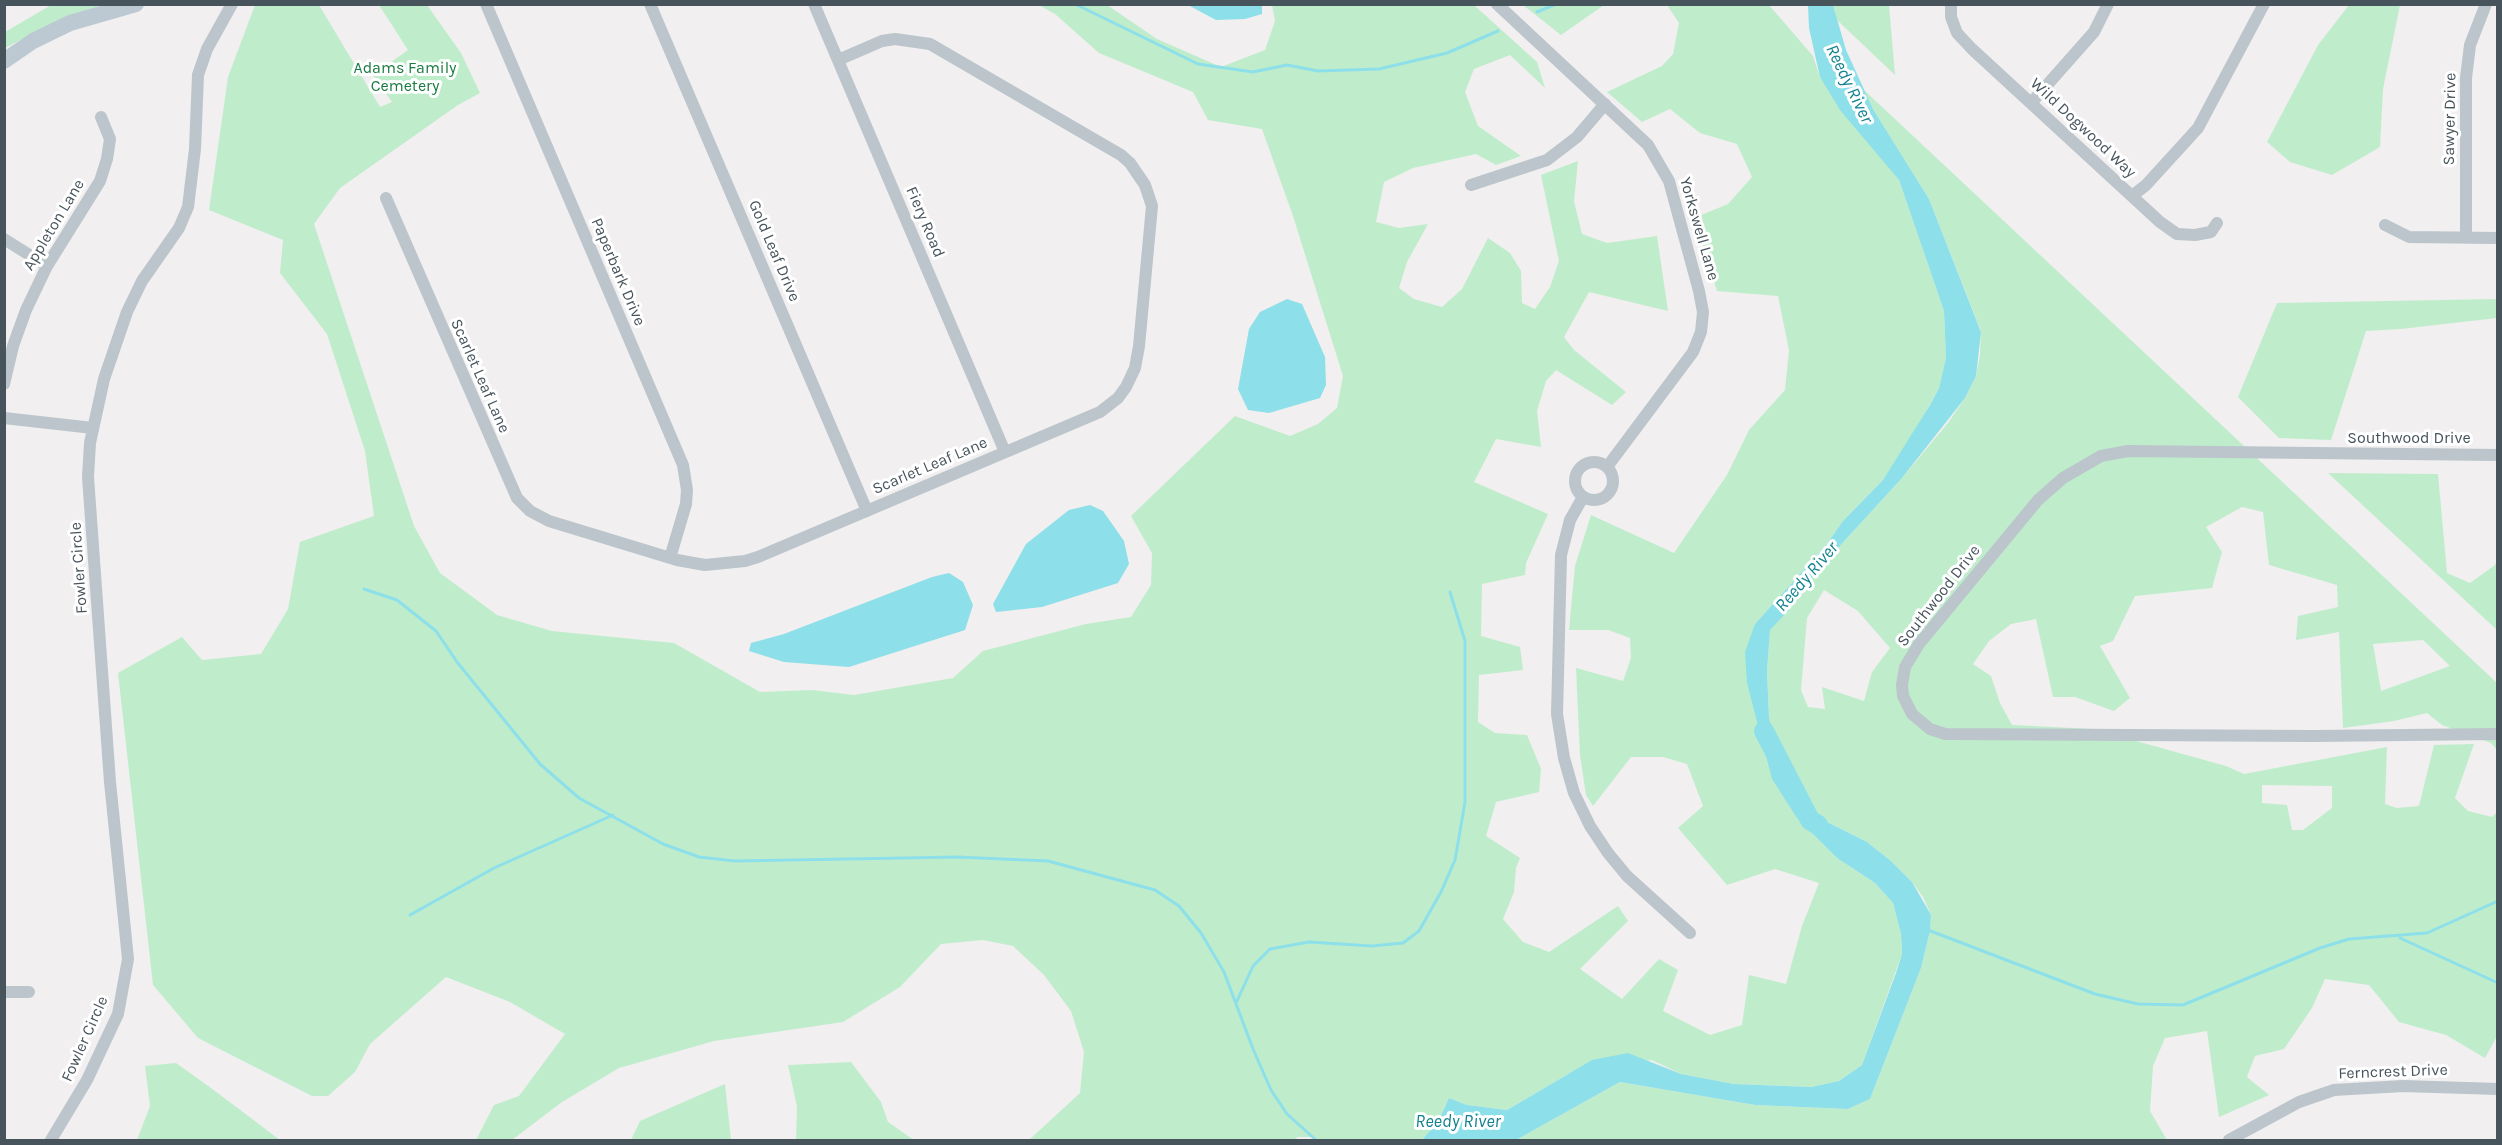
<!DOCTYPE html>
<html>
<head>
<meta charset="utf-8">
<style>
  body { margin:0 }
  #map { position:relative; width:2502px; height:1145px; overflow:hidden; background:#f1efef; font-family:Karla,sans-serif }
  canvas { display:block }
  .frame { position:absolute; inset:0; border:6px solid #47545c; pointer-events:none }
</style>
</head>
<body>
<div id="map">
<canvas width="2502" height="1145"></canvas>
<div class="frame"></div>
</div>
<script>
const c = document.querySelector('canvas').getContext('2d');
c.lineJoin = 'round';
function fillPath(path, color) {
  c.fillStyle = color;
  c.fill(path, 'evenodd');
}
function poly(rows) {
  const path = new Path2D();
  for (const r of rows) {
    if (r.length === 3) {
      path.moveTo(r[0] + r[2], r[1]);
      path.arc(r[0], r[1], r[2], 0, 2 * Math.PI);
      continue;
    }
    path.moveTo(r[0], r[1]);
    for (let i = 2; i < r.length; i += 2) path.lineTo(r[i], r[i + 1]);
  }
  return path;
}
function stroke(path, color, width, dash) {
  c.strokeStyle = color;
  c.lineWidth = width;
  c.lineCap = dash ? 'butt' : 'round';
  c.setLineDash(dash || []);
  c.stroke(path);
}
function drawText(font, color, halo, rows, align = 'center') {
  c.font = font + ' Karla,sans-serif';
  c.lineWidth = 6;
  c.setLineDash([]);
  c.textBaseline = 'middle';
  c.strokeStyle = halo;
  c.fillStyle = color;
  for (const [text, x, y, turn = 0] of rows) {
    c.save();
    c.translate(x, y);
    c.rotate((+turn || 0) * Math.PI / 180);
    c.textAlign = isNaN(turn) ? turn : align;
    if (halo) c.strokeText(text, 0, 0);
    c.fillText(text, 0, 0);
    c.restore();
  }
}
fillPath(poly([
  [1383,4,1474,5,1537,62,1545,88,1510,55,1474,69,1465,92,1478,126,1521,156,1496,165,1476,154,1413,168,1384,182,1376,222,1399,228,1428,224,1407,262,1399,288,1414,299,1442,307,1462,289,1488,238,1510,253,1521,271,1522,303,1535,309,1550,287,1559,261,1541,175,1578,161,1574,201,1582,234,1607,243,1657,236,1668,311,1589,292,1564,337,1574,350,1626,392,1612,405,1556,370,1546,381,1537,411,1541,447,1496,439,1474,482,1548,514,1526,563,1525,575,1482,584,1481,636,1520,647,1523,670,1479,675,1478,722,1495,733,1527,735,1541,769,1539,792,1496,802,1486,836,1520,858,1516,868,1514,892,1503,919,1523,942,1549,952,1618,906,1628,921,1580,969,1622,999,1659,959,1678,970,1663,1011,1710,1035,1742,1025,1749,975,1786,984,1802,926,1819,883,1775,869,1727,885,1678,828,1703,806,1687,764,1663,757,1631,757,1593,806,1586,795,1580,755,1576,668,1623,681,1631,658,1630,638,1608,630,1569,630,1575,566,1591,515,1674,553,1727,475,1749,430,1785,390,1789,350,1778,296,1717,291,1694,218,1728,204,1752,177,1737,144,1700,133,1670,109,1642,122,1607,92,1662,66,1673,54,1679,23,1667,5,1769,5,1813,56,1820,77,1899,180,1944,311,1946,358,1939,388,1909,442,1883,480,1843,521,1826,545,1755,624,1747,683,1797,818,1837,858,1875,883,1893,903,1901,934,1902,954,1862,1065,1839,1081,1811,1087,1734,1084,1681,1074,1652,1060,1568,1074,1507,1110,1467,1105,1449,1098,1439,1120,1422,1140,1319,1140,1312,1137,1298,1137,1294,1140,1029,1140,1080,1093,1084,1052,1071,1011,1044,975,1013,946,983,940,941,944,900,987,843,1022,714,1041,619,1068,562,1102,512,1140,476,1140,494,1105,519,1096,565,1034,510,1002,446,977,370,1044,355,1072,328,1096,312,1096,198,1038,153,985,118,673,182,637,202,660,261,654,288,609,300,542,374,516,365,451,327,334,280,273,283,240,209,210,228,77,255,5,319,5,380,107,392,102,373,75,408,50,379,5,427,5,461,53,480,93,458,105,340,188,314,224,414,526,440,573,497,615,552,631,674,643,760,692,812,690,854,695,953,678,983,651,1086,624,1131,617,1151,585,1152,553,1131,516,1235,416,1290,436,1318,424,1337,408,1343,376,1293,216,1262,129,1208,120,1193,92,1099,53,1055,14,1039,5,1107,5,1157,39,1221,67,1265,50,1275,21,1272,5],
  [1833,4,1889,5,1895,75,1837,20],
  [51,5,104,5,65,17,5,48,5,32],
  [1523,5,1523,4,1604,5,1561,35],
  [2349,5,2400,5,2383,89,2380,147,2332,175,2290,162,2267,142,2318,45],
  [1864,90,2497,683,2497,750,2491,743,2442,725,2427,713,2394,721,2343,728,2339,632,2296,640,2298,616,2338,607,2337,585,2269,565,2263,512,2242,507,2206,527,2222,552,2212,588,2135,596,2113,641,2100,646,2130,698,2114,711,2075,697,2053,697,2036,619,2011,624,1989,641,1973,664,1991,676,2000,703,2012,725,2093,729,2226,766,2244,774,2387,747,2385,804,2397,808,2419,806,2434,745,2474,744,2455,798,2468,811,2492,817,2497,812,2497,1036,2485,1058,2446,1035,2399,1022,2369,985,2325,979,2312,1008,2284,1049,2255,1056,2247,1077,2269,1095,2219,1117,2207,1031,2165,1038,2153,1066,2150,1111,2167,1140,1516,1140,1620,1082,1755,1105,1848,1109,1870,1099,1921,968,1930,931,1931,915,1923,897,1912,882,1891,861,1867,842,1827,822,1802,805,1786,785,1769,718,1767,671,1770,629,1789,610,1815,573,1902,478,1948,423,1965,398,1976,376,1980,355,1981,331,1929,199,1873,109],
  [1824,590,1858,611,1890,648,1872,672,1864,701,1822,687,1825,709,1808,707,1801,690,1807,618],
  [2423,640,2450,666,2381,691,2373,644],
  [2262,785,2332,786,2332,808,2303,830,2292,830,2287,805,2262,803],
  [2497,299,2497,318,2401,329,2366,331,2331,440,2279,438,2238,397,2277,303],
  [2328,473,2438,474,2447,573,2470,583,2495,565,2497,560,2497,630],
  [851,1062,881,1102,888,1122,914,1140,796,1140,797,1107,788,1065],
  [176,1063,211,1088,280,1140,137,1140,150,1106,145,1066],
  [725,1084,731,1140,631,1140,640,1121]
]), '#bfedcc');
fillPath(poly([
  [1188,5,1262,5,1262,14,1245,19,1216,20],
  [1808,5,1833,5,1846,50,1873,109,1929,199,1981,332,1976,376,1965,398,1902,478,1815,573,1789,610,1770,630,1767,671,1769,718,1786,784,1802,805,1827,822,1867,842,1891,861,1912,882,1931,915,1930,931,1921,968,1870,1099,1848,1109,1755,1105,1620,1082,1516,1140,1422,1140,1439,1120,1449,1098,1467,1105,1507,1110,1592,1060,1628,1053,1681,1074,1734,1084,1811,1087,1839,1081,1862,1065,1896,973,1902,954,1901,934,1893,903,1875,883,1837,858,1797,818,1772,779,1747,683,1745,652,1755,624,1826,545,1843,521,1883,480,1930,405,1939,388,1946,358,1944,311,1899,180,1840,110,1820,77,1809,28],
  [1287,299,1302,304,1325,357,1326,385,1320,398,1269,413,1248,410,1238,389,1249,329,1260,312],
  [1090,505,1103,511,1124,541,1129,564,1118,583,1042,607,996,612,993,604,1026,544,1069,510],
  [949,573,963,582,973,605,965,630,849,667,784,662,749,651,751,643,784,634,932,577]
]), '#8ddfe9');
stroke(poly([
  [1075,4,1198,64,1253,72,1287,65,1318,71,1379,69,1447,53,1498,31],
  [1537,12,1556,4],
  [364,589,397,600,436,631,457,662,540,764,579,798,663,844,699,857,735,861,957,857,1048,861,1155,890,1179,906,1201,933,1224,972,1253,1049,1271,1090,1287,1114,1316,1140],
  [410,915,494,868,613,815],
  [1928,930,2095,994,2138,1004,2183,1005,2320,948,2349,939,2427,933,2498,901],
  [2400,938,2498,983],
  [1237,1001,1253,966,1270,949,1309,942,1372,946,1403,943,1419,931,1441,892,1455,860,1465,802,1465,641,1450,592]
]), '#8ddfe9', 3);
stroke(poly([
  [1764,731,1810,820,1818,825]
]), '#8ddfe9', 20);
stroke(poly([
  [486,4,683,465,687,490,686,504,670,558],
  [650,4,867,511],
  [814,4,1005,452],
  [1497,4,1648,145,1669,181,1699,291,1703,312,1701,332,1693,352,1607,467],
  [1951,4,1951,17,1957,33,1972,49,2160,222,2177,234,2195,235,2211,232,2217,223],
  [2032,102,2094,32,2108,4],
  [1471,185,1547,160,1577,137,1605,104],
  [2132,196,2146,185,2198,128,2264,4],
  [386,198,517,498,530,511,549,521,677,560,705,565,745,561,758,557,1100,412,1118,398,1126,387,1135,368,1139,346,1152,206,1145,185,1130,163,1121,155,930,44,895,39,882,41,838,60],
  [2385,225,2409,237,2498,238],
  [2466,238,2466,78,2470,45,2486,4],
  [4,239,47,266],
  [4,384,13,346,26,310,47,266,100,181,107,159,110,139,101,117],
  [4,418,93,428],
  [2498,455,2128,451,2101,456,2063,478,2038,500,1919,644,1905,667,1902,685,1903,696,1912,714,1930,729,1945,734,2313,736,2498,734],
  [1594,481,19],
  [1583,497,1570,520,1561,555,1557,714,1564,758,1574,793,1590,826,1608,853,1627,876,1690,933],
  [4,992,29,992],
  [51,1140,87,1080,118,1014,128,959,110,782,88,477,90,443,104,379,127,312,142,281,179,228,188,207,195,149,198,75,207,49,232,4],
  [2229,1140,2299,1102,2334,1090,2403,1086,2498,1089]
]), '#bbc5cb', 12);
stroke(poly([
  [4,61,33,41,70,23,136,4]
]), '#bdc9d2', 16);
drawText('16px', '#1a7b40', '#fff', [
  ["Adams Family",405,68],
  ["Cemetery",405,86]
]);
drawText('16px', '#47545c', '#fff', [
  ["Sawyer Drive",2450,119,-89],
  ["Wild Dogwood Way",2083,128,43],
  ["Fiery Road",925,222,67],
  ["Appleton Lane",54,225,-59],
  ["Yorkswell Lane",1699,229,74],
  ["Gold Leaf Drive",774,251,67],
  ["Paperbark Drive",618,272,67],
  ["Scarlet Leaf Lane",480,376,66],
  ["Southwood Drive",2409,438],
  ["Scarlet Leaf Lane",930,466,-23],
  ["Fowler Circle",79,568,-94],
  ["Southwood Drive",1939,596,-52],
  ["Fowler Circle",85,1039,-66],
  ["Ferncrest Drive",2393,1072,-2]
]);
drawText('italic 18px', '#11818f', '#fff', [
  ["Reedy River",1849,84,64],
  ["Reedy River",1807,577,-49],
  ["Reedy River",1458,1122]
]);
</script>
</body>
</html>
